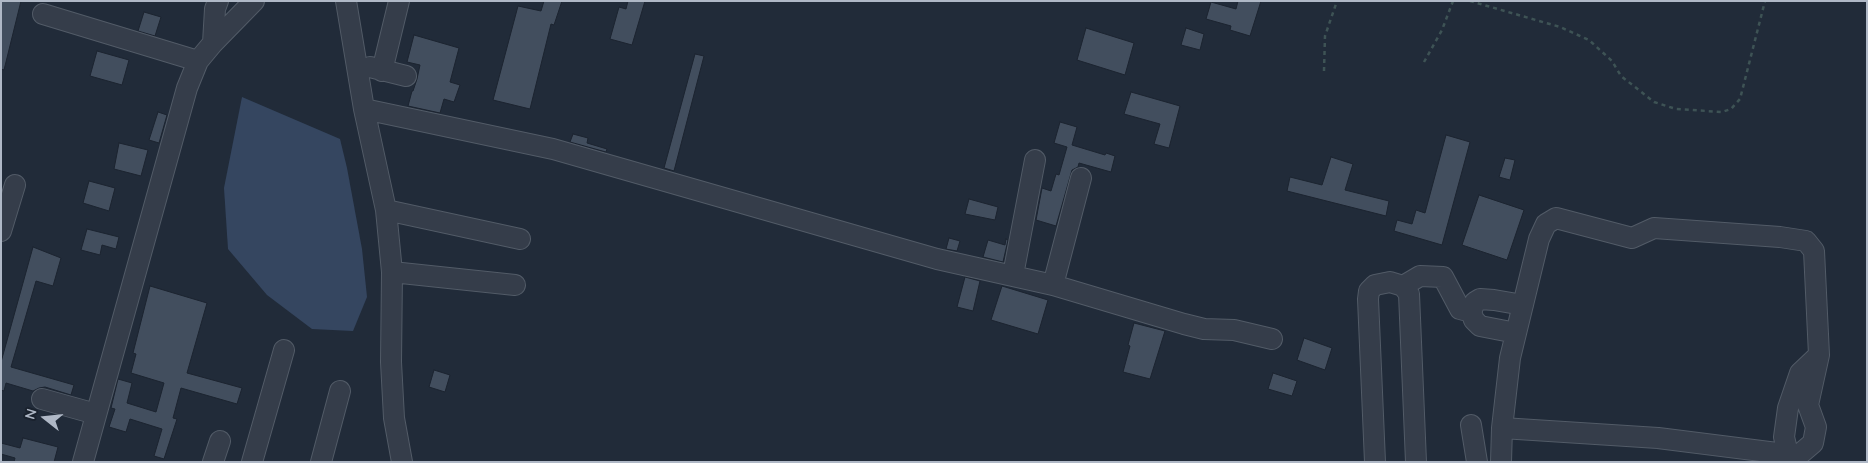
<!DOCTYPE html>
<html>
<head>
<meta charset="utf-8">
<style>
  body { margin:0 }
  #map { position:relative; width:1868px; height:463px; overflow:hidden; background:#212b39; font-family:Quicksand,sans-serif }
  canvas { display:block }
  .frame { position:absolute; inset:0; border:2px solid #afb8c6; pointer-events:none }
  .north { position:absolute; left:20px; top:393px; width:50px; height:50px; -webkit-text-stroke:4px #1a222e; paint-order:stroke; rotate:286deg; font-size:14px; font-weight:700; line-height:20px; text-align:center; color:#afb8c6 }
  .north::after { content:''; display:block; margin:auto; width:18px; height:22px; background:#afb8c6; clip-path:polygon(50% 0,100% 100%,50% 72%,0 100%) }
</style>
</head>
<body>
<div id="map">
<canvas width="1868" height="463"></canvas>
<div class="frame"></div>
<div class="north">N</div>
</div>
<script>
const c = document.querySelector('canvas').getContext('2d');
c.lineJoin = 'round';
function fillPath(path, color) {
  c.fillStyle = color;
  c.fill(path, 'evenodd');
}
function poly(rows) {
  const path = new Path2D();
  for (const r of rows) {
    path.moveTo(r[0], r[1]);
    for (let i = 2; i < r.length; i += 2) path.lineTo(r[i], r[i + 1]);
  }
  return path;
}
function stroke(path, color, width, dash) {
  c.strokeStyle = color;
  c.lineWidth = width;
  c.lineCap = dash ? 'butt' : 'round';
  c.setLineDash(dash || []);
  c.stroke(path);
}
fillPath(poly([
  [242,97,340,139,347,168,362,249,367,297,353,331,312,329,267,295,228,249,224,188]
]), '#354660');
const building = poly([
  [1,1,21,1,4,70,1,69,1,1],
  [544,1,562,1,554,25,551,24,530,109,493,100,518,6,541,11,544,1],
  [628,1,645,1,632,45,610,39,619,7,626,9,628,1],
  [1238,1,1261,1,1250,36,1230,30,1231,26,1206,19,1211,2,1236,9,1238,1],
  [144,12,161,17,155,36,138,31,144,12],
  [1086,28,1134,43,1125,75,1077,60,1086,28],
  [1186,28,1204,34,1200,50,1181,45,1186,28],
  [414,35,459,48,450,82,460,85,454,102,444,99,440,113,408,106,412,91,413,91,417,79,420,65,407,62,414,35],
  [97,51,129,60,122,85,90,76,97,51],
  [695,54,704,56,674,171,664,168,695,54],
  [1131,92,1180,106,1169,148,1154,144,1160,124,1124,114,1131,92],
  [158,112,167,115,159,143,149,140,158,112],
  [1060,122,1077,127,1072,145,1105,155,1106,153,1115,156,1111,172,1079,163,1078,167,1072,170,1056,226,1036,220,1042,188,1051,191,1056,174,1059,175,1067,147,1054,143,1060,122],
  [573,134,588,138,587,143,607,149,606,152,570,142,573,134],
  [1446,135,1470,142,1442,245,1394,231,1397,220,1412,224,1416,210,1425,213,1446,135],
  [119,143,148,150,141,176,114,169,119,143],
  [1331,157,1353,164,1345,190,1389,201,1386,216,1287,191,1290,177,1322,185,1331,157],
  [1505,158,1515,160,1510,180,1499,177,1505,158],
  [89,181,115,188,109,211,83,203,89,181],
  [1479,195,1524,210,1507,260,1462,245,1479,195],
  [969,199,998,207,995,220,965,214,969,199],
  [87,229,119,237,116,249,102,245,100,255,81,250,87,229],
  [949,238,960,241,957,251,946,249,949,238],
  [1006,239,1008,240,1003,262,983,257,988,240,1005,245,1006,239],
  [33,247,61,258,53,286,36,281,11,367,74,385,71,395,45,387,39,388,33,391,6,383,4,391,1,390,1,362,33,247],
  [965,277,980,281,973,311,957,307,965,277],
  [150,286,207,303,187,373,242,388,237,404,181,388,173,418,177,419,164,459,154,456,162,429,130,419,126,432,109,427,115,409,111,408,118,379,132,383,127,403,156,412,164,383,131,373,136,354,133,353,150,286],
  [1002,286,1048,300,1038,334,991,320,1002,286],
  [1134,323,1165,331,1150,379,1123,372,1130,346,1128,345,1134,323],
  [1304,338,1332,348,1325,370,1297,360,1304,338],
  [434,370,450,375,445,392,429,387,434,370],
  [1273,373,1297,381,1292,396,1268,389,1273,373],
  [23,438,58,447,54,462,14,462,15,458,1,454,1,443,20,448,23,438]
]);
fillPath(building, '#424e5e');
stroke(building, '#1c2430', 1);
const minor = poly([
  [346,1,364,109,386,210,392,272,391,362,394,418,402,462],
  [43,14,198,61],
  [213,43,215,9,218,1],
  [370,67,406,76],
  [382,71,399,1],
  [364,109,553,149,937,259,1053,285,1184,324,1204,329,1234,330,1272,339],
  [386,210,520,239],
  [1,231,15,185],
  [392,272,515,285],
  [1013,275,1035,160],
  [1053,285,1081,178],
  [1403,286,1420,276,1443,277,1460,309,1471,312],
  [1516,333,1480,326,1474,320,1471,312,1475,302,1480,299,1494,300,1523,305],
  [42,399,96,414],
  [1471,425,1477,462],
  [1788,454,1784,437,1788,408,1800,373,1819,355],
  [83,462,187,88,198,61,213,43,254,1],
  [213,462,220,441],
  [252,462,284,350],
  [321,462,340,391],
  [1375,462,1368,299,1369,291,1375,285,1390,282,1403,286,1409,294,1416,462],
  [1501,462,1502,428,1510,358,1539,239,1546,224,1556,218,1632,238,1654,228,1780,237,1806,241,1814,251,1819,355,1808,405,1816,427,1813,443,1800,454,1777,453,1658,438,1502,428]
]);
stroke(minor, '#525b67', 22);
stroke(poly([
  [1470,1,1560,27,1589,40,1612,61,1621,76,1654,102,1676,109,1722,112,1731,109,1740,99,1765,1],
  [1424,62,1442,30,1453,1],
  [1324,71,1325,36,1337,1]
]), '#3e5355', 2.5, [4, 4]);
stroke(minor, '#353d4a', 20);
</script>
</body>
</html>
